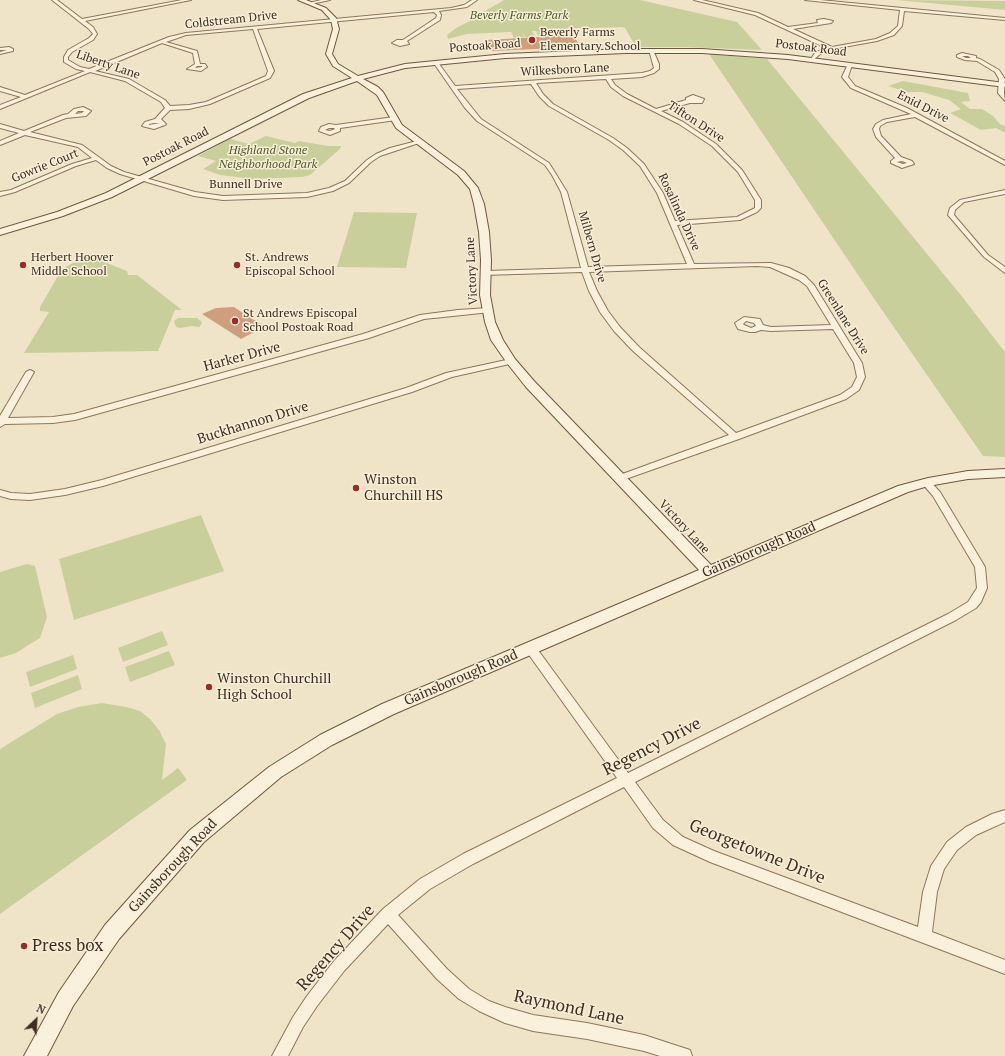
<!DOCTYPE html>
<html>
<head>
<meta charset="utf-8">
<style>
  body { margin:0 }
  #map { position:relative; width:1005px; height:1056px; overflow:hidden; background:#f0e4c8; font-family:"PT Serif",serif }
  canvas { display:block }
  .north { position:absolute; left:16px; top:1000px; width:40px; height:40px; -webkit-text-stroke:3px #f7eed8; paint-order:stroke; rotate:25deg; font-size:11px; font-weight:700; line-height:16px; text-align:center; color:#3d2e20 }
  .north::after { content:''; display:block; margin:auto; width:14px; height:18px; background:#3d2e20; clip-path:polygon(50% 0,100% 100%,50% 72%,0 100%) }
</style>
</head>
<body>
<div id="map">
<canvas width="1005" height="1056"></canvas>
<div class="north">N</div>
</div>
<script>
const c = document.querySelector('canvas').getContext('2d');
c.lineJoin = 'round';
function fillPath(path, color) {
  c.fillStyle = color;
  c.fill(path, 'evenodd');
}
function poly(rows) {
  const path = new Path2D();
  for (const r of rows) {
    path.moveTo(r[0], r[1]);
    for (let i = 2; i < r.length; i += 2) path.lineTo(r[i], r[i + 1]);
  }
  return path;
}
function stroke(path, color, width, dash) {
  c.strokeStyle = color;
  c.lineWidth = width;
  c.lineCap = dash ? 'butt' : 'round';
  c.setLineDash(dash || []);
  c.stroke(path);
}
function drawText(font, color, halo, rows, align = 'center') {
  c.font = font + ' "PT Serif",serif';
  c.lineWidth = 3;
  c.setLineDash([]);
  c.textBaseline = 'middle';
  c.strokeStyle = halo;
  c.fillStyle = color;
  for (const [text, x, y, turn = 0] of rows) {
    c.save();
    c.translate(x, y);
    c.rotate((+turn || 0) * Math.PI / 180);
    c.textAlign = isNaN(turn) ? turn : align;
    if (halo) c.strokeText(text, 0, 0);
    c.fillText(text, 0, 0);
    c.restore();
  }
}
fillPath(poly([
  [504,0,640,0,737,22,762,50,685,47,636,47,625,28,622,27,561,29,565,35,538,36,536,31,532,31,535,37,525,37,522,32,524,37,514,38,511,32,467,34,448,39,447,35,456,28,470,21,471,14,485,11],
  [896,0,1005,1,1005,10],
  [709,54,767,59,960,294,1005,352,1005,457,983,456,873,297],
  [903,81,968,93,970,101,961,102,970,109,982,109,993,116,1000,124,1005,126,1005,133,996,128,981,130,950,113,961,109,949,100,922,92,907,92,888,86],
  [266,136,295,143,299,141,328,146,341,146,340,149,310,175,302,177,252,179,220,175,203,169,216,161,198,156,230,139,249,144],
  [354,212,417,213,406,268,337,267],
  [86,256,89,256,127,271,128,275,137,275,182,310,175,310,158,351,24,353,49,312,40,311,40,307,62,269],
  [178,318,197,318,202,322,201,325,199,327,192,326,180,328,176,327,174,321],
  [201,515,224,571,74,620,59,559],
  [27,564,35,566,47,617,40,638,16,653,0,658,0,572],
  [162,631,168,645,123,662,118,648],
  [169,651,175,665,130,682,125,667],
  [73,655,77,669,30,687,26,672],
  [78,675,82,689,35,708,31,693],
  [102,703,126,707,140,711,150,719,159,730,166,744,162,780,178,768,187,780,0,914,0,749,57,714,78,707]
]), '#c9cf9b');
fillPath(poly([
  [573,35,581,47,492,51,487,40],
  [234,307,249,317,263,325,252,331,254,332,241,339,202,314,216,308]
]), '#cf9f7d');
const street = poly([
  [52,0,57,0,82,19,182,0,191,0,85,21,93,27,97,34,93,40,72,52,68,57,68,60,80,67,89,69,169,37,186,33,451,8,464,5,472,0,477,0,467,7,439,11,441,15,440,20,407,41,409,44,400,46,392,43,397,40,403,40,436,18,437,15,434,12,257,29,274,71,270,78,210,104,189,109,170,110,161,119,166,124,165,125,154,129,142,126,145,122,155,119,165,108,161,102,125,81,90,72,0,109,0,105,21,97,0,91,0,87,25,95,85,71,76,69,64,62,64,57,68,50,89,38,93,34,89,29,52,0],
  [253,29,268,71,266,76,206,102,189,105,170,106,165,100,129,79,95,71,162,43,193,53,195,64,187,69,201,71,207,67,205,64,200,64,197,51,166,42,186,35,253,29],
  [197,66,202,66,202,67,195,68,197,66],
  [154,123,160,123,149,125,149,124,154,123],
  [321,0,330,0,311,4,309,3,321,0],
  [694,0,702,0,758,13,788,27,818,23,817,20,824,19,833,21,831,23,793,29,832,47,876,39,890,33,898,26,900,10,805,0,820,0,1005,18,1005,20,904,11,902,26,894,35,877,41,827,50,819,55,812,61,810,60,815,53,826,48,755,15,694,0],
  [9,47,13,49,13,51,0,54,0,52,7,50,0,50,0,48,9,47],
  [651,49,653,50,659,64,659,69,654,73,642,77,611,79,615,85,627,94,656,109,686,100,686,98,693,95,704,99,702,103,690,103,661,111,683,122,716,144,742,170,761,200,761,208,757,212,740,220,677,225,694,264,771,263,789,268,805,276,814,285,862,363,865,377,859,390,846,399,739,439,620,481,617,480,615,478,617,476,729,435,633,351,614,331,600,312,589,291,582,272,483,275,482,273,486,271,581,268,561,192,552,175,545,165,477,121,465,108,433,62,437,61,455,86,642,73,650,71,654,68,649,50,651,49],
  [606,79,611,87,623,96,679,124,712,146,738,172,755,200,755,208,737,217,675,221,663,193,644,164,627,148,613,138,553,104,543,94,536,83,606,79],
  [531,84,539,96,549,106,609,140,623,150,640,166,657,193,687,264,588,267,567,192,549,163,481,119,457,89,531,84],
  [757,266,770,267,799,280,807,286,831,325,771,327,763,325,760,319,744,317,735,323,738,329,750,332,755,332,761,330,771,331,833,329,854,363,857,377,852,387,840,395,736,433,639,347,620,327,608,311,597,291,589,272,757,266],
  [746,321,754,323,756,326,751,328,744,325,743,324,746,321],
  [962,53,976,56,976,58,980,59,999,70,1005,79,1004,93,1005,101,998,93,999,79,995,72,977,61,965,60,957,57,957,55,962,53],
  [962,56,968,56,971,58,966,58,962,56],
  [848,64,852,65,848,77,855,86,907,108,1005,161,1005,165,915,117,887,122,880,126,879,129,881,136,901,157,912,161,914,164,902,168,891,163,891,161,895,158,876,137,873,129,876,124,883,120,911,114,851,88,842,77,848,64],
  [902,161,907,163,903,164,897,162,902,161],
  [83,107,91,111,86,116,66,118,30,132,82,145,111,166,124,172,195,192,223,196,307,193,329,188,345,181,367,160,376,154,390,148,417,141,422,142,380,156,371,162,349,183,333,191,307,197,223,200,194,196,120,174,107,168,96,160,76,166,15,192,0,196,0,192,11,190,72,164,92,158,78,147,25,135,0,145,0,141,19,133,0,128,0,124,24,131,63,115,68,114,74,109,83,107],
  [78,111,84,111,82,113,75,114,78,111],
  [394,117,396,118,396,120,340,128,340,131,330,135,319,131,321,127,329,124,336,125,394,117],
  [329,128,334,128,335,129,330,131,325,130,329,128],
  [1005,190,1005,194,964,202,955,210,954,215,988,255,1005,267,1005,273,984,257,948,215,950,208,960,200,1005,190],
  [488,308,492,310,491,312,424,319,369,338,75,420,53,423,5,424,0,427,0,416,26,372,30,370,34,372,8,418,53,417,74,414,363,334,420,315,458,310,488,308],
  [511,359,515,361,514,363,452,377,412,392,103,486,65,495,30,500,11,499,0,496,0,490,11,493,30,494,65,489,102,480,406,388,446,373,511,359],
  [926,479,929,480,940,492,985,567,987,588,981,602,976,608,956,620,635,782,663,820,683,837,714,851,918,927,923,892,931,866,947,842,966,827,992,814,1005,810,1005,822,976,835,957,850,944,869,937,892,932,932,1005,960,1005,974,710,862,673,845,653,828,624,787,473,864,430,889,398,915,447,969,469,989,489,1001,505,1007,533,1015,587,1023,644,1035,690,1050,692,1056,660,1056,644,1051,587,1039,533,1031,505,1023,479,1011,459,999,437,979,388,924,344,971,317,1006,303,1027,288,1056,272,1056,293,1017,307,996,334,961,383,909,420,879,463,854,617,778,527,652,525,649,527,646,531,645,535,646,628,773,948,614,968,602,977,588,975,567,933,496,921,482,926,479]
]);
const secondary = poly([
  [298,0,306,0,326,8,336,18,339,29,332,54,338,64,358,76,405,64,505,54,626,49,702,49,788,55,1005,83,1005,87,788,59,702,53,626,53,505,58,405,68,363,79,378,87,383,92,402,125,464,171,478,188,484,204,489,232,491,260,490,295,495,322,503,340,515,359,534,381,711,565,898,486,928,478,968,471,1005,469,1005,477,968,479,928,486,908,492,394,714,332,745,281,777,204,842,119,939,73,1006,47,1056,24,1056,59,992,105,925,190,830,269,767,320,735,382,704,699,570,526,387,507,363,491,340,485,322,480,295,481,260,479,232,474,204,470,189,458,175,396,128,377,95,357,81,309,98,112,197,63,216,0,235,0,229,57,212,106,193,303,94,352,78,333,66,326,54,333,29,331,20,322,10,298,0]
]);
stroke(street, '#8d765c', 2);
stroke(secondary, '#6f573f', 2);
fillPath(street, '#faf1dc');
fillPath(secondary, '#faf1dc');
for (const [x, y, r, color] of [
  [532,40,4,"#9e2a2b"],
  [23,265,4,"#9e2a2b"],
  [237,265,4,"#9e2a2b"],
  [235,321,4,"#9e2a2b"],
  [356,488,4,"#9e2a2b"],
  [209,687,4,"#9e2a2b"],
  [24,946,4,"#9e2a2b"]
]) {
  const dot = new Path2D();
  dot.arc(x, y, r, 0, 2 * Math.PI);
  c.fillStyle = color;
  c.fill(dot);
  stroke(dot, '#f7eed8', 1.5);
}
drawText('italic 12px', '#4d5a26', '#f7eed8', [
  ["Beverly Farms Park",519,16],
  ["Highland Stone",268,151],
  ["Neighborhood Park",268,165]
]);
drawText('12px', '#3d2e20', '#f7eed8', [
  ["Coldstream Drive",231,20,-6],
  ["Postoak Road",485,46,-4],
  ["Postoak Road",811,48,7],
  ["Liberty Lane",108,65,19],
  ["Wilkesboro Lane",565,70,-3],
  ["Enid Drive",923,107,27],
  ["Tifton Drive",696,122,33],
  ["Postoak Road",176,147,-27],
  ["Gowrie Court",45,166,-22],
  ["Bunnell Drive",246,185],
  ["Rosalinda Drive",679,212,65],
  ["Milbern Drive",592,247,74],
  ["Victory Lane",472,271,-93],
  ["Greenlane Drive",843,317,58],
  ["Victory Lane",684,527,47]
]);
drawText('12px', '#3d2e20', '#f7eed8', [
  ["Beverly Farms",540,33],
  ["Elementary School",540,47],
  ["Herbert Hoover",31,258],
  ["Middle School",31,272],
  ["St. Andrews",245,258],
  ["Episcopal School",245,272],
  ["St Andrews Episcopal",243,314],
  ["School Postoak Road",243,328]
], 'left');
drawText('14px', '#3d2e20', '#f7eed8', [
  ["Harker Drive",242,357,-15],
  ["Buckhannon Drive",253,423,-17],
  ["Gainsborough Road",759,550,-23],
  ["Gainsborough Road",461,678,-23],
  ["Gainsborough Road",173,866,-47]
]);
drawText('14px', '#3d2e20', '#f7eed8', [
  ["Winston",364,480],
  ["Churchill HS",364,496],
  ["Winston Churchill",217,679],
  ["High School",217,695]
], 'left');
drawText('17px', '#3d2e20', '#f7eed8', [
  ["Regency Drive",652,747,-27],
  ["Georgetowne Drive",757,852,22],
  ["Regency Drive",336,948,-49],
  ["Raymond Lane",569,1008,12]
]);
drawText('17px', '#3d2e20', '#f7eed8', [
  ["Press box",32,946]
], 'left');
</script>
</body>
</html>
